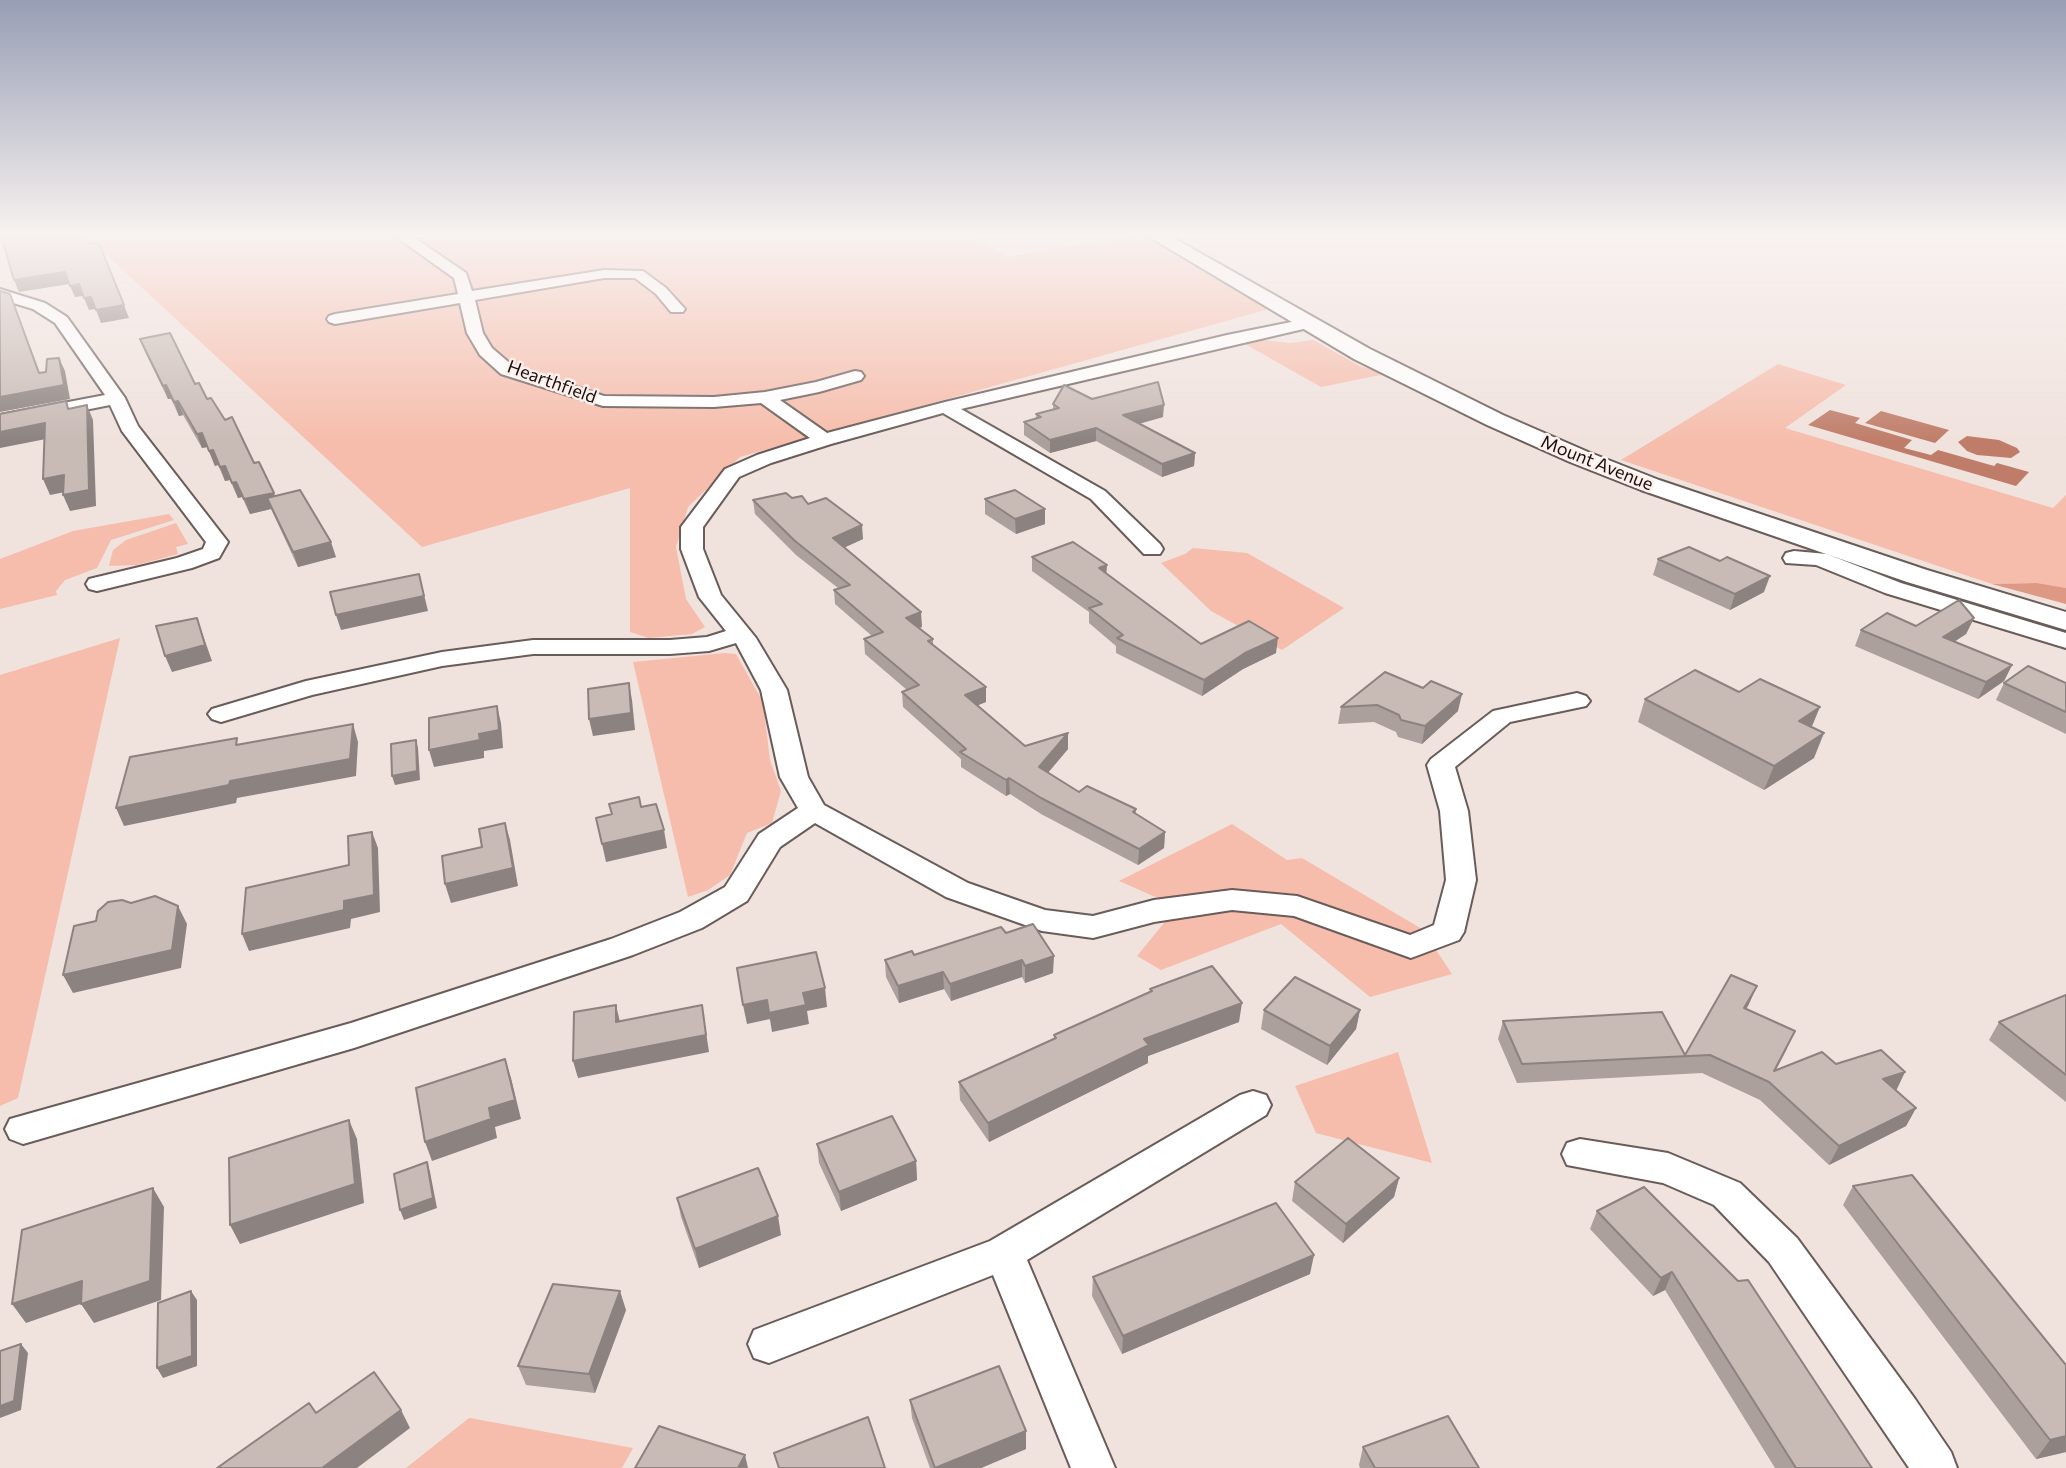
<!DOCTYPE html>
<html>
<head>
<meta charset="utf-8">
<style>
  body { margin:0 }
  canvas { display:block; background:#f0e2dd }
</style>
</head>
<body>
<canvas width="2066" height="1468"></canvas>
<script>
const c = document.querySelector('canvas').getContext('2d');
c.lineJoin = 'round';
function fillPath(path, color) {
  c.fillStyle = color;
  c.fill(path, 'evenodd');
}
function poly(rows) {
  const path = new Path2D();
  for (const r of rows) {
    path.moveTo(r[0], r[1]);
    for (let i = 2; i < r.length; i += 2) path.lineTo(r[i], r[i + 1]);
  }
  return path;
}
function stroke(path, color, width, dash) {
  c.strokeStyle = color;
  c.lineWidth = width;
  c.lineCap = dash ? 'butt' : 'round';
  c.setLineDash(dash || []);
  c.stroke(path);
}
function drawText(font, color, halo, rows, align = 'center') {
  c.font = font + ' Commissioner,sans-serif';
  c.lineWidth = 5;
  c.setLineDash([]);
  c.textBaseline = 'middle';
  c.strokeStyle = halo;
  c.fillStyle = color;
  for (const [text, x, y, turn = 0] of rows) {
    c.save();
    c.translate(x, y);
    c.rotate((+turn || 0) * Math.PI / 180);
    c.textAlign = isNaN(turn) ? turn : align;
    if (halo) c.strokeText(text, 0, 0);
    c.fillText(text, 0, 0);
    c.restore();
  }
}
fillPath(poly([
  [86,236,972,236,1007,257,1130,236,1145,236,1269,309,740,457,688,507,676,547,686,599,705,627,692,634,649,638,630,632,630,488,422,547],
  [1263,340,1290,343,1313,340,1360,366,1385,374,1321,387,1245,344],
  [1778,364,1846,385,1785,428,2053,508,2066,495,2066,588,2037,583,1992,584,1621,460],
  [169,514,174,520,111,540,97,568,65,580,56,591,57,595,0,609,0,559,73,531],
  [176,523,188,544,176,547,178,554,137,565,109,566,113,550,126,540],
  [1193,548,1247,553,1344,608,1282,650,1211,611,1161,563,1185,554],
  [120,638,18,1098,0,1106,0,675],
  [725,653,736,654,763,702,770,760,781,791,772,823,747,833,730,875,708,890,688,897,633,662],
  [1232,824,1287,860,1302,858,1422,929,1452,974,1370,997,1281,924,1161,970,1137,956,1164,923,1160,899,1119,881],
  [1398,1052,1432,1163,1316,1133,1295,1086],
  [469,1418,470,1418,633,1448,622,1468,406,1468]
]), '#f6bdac');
fillPath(poly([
  [2037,583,2066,588,2066,604,1992,584]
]), '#dd9984');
fillPath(poly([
  [1830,410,1860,418,1855,423,1912,440,1904,448,1931,455,1938,450,1994,466,1997,463,2029,472,2016,486,1808,425],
  [1881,411,1949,430,1935,443,1865,423],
  [1967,436,1999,440,2017,448,2020,452,2011,458,1977,455,1967,451,1958,442]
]), '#bf7d69');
const minor = poly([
  [395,236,412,236,466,273,472,291,604,270,643,271,666,288,685,309,683,312,671,312,656,294,635,278,604,278,475,300,483,333,492,348,513,366,604,396,714,397,765,392,816,382,855,371,861,372,864,376,861,380,819,392,780,400,827,433,945,402,1227,335,1306,319,1312,321,1314,324,1312,327,961,409,1105,491,1160,544,1163,549,1160,554,1144,554,1091,499,943,413,831,444,771,463,739,477,703,527,703,549,721,595,756,638,787,690,808,777,824,805,968,883,1045,910,1093,916,1154,900,1232,890,1297,896,1410,935,1434,925,1446,880,1440,811,1427,765,1431,759,1493,711,1577,693,1586,696,1590,701,1586,706,1510,722,1455,767,1468,811,1476,880,1464,932,1459,940,1411,958,1294,916,1232,910,1154,922,1093,938,1042,931,946,897,815,823,780,847,747,901,702,928,633,955,354,1048,23,1144,10,1139,5,1129,10,1119,351,1023,611,939,680,912,725,887,759,834,798,808,780,777,761,690,736,643,709,651,670,654,533,654,442,666,312,695,221,722,212,719,208,714,212,709,306,681,442,652,533,640,670,640,707,637,726,631,699,597,681,549,681,527,725,469,757,455,810,438,761,403,714,407,603,406,501,374,480,355,467,333,460,303,335,324,329,322,327,319,329,316,335,314,458,294,454,278,395,236],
  [0,289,45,303,67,317,125,398,138,426,228,542,219,558,192,568,97,591,89,589,86,584,89,579,177,558,203,549,206,542,122,431,110,405,0,427,0,415,105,395,55,323,33,309,0,299,0,289],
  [1794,551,1827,554,1901,583,2066,633,2066,648,1885,593,1816,565,1786,563,1783,558,1786,553,1794,551],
  [1253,1091,1266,1095,1271,1105,1266,1115,1027,1260,1115,1468,1071,1468,993,1275,769,1363,754,1358,748,1344,754,1330,990,1241,1240,1095,1253,1091],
  [1580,1139,1668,1153,1740,1183,1797,1238,1915,1399,1951,1452,1957,1468,1909,1468,1769,1262,1714,1205,1663,1183,1567,1165,1562,1154,1567,1143,1580,1139]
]);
const tertiary = poly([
  [1148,236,1170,236,1370,349,1503,415,1588,452,1659,480,1927,570,2066,612,2066,630,1907,582,1641,490,1570,462,1487,425,1354,359,1148,236]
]);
stroke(minor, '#695c59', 4);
stroke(tertiary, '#695c59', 4);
fillPath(minor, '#fff');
fillPath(tertiary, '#fff');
fillPath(poly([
  [140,339,195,384,254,463,275,496,336,557,298,567,271,509,250,514,242,497,238,498,230,480,225,481,218,465,215,466,207,447,202,448,183,415,179,416,171,399,168,399,145,352],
  [1092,399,1163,417,1139,424,1195,453,1194,466,1162,477,1096,441,1050,453,1024,435,1024,422,1036,418,1036,414,1053,409,1053,404],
  [792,498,808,504,863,539,844,547,922,627,919,628,933,639,933,646,986,687,986,702,978,705,1025,746,1068,749,1048,773,1079,792,1136,809,1136,814,1165,832,1164,848,1138,865,1041,814,1010,794,1006,796,961,767,961,759,903,707,902,692,907,690,865,654,864,639,872,636,835,604,834,590,838,588,796,555,755,514,753,500],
  [985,499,1045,524,1016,534,985,514],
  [1032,557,1107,574,1201,644,1276,653,1243,669,1202,696,1116,653,1116,646,1089,623,1089,612,1032,571],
  [1658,559,1764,592,1730,610,1653,575],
  [1974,618,1966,634,1954,642,2012,665,2004,681,1978,699,1855,646,1861,630,1916,626],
  [1385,672,1458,711,1422,744,1398,737,1396,732,1374,722,1338,724,1341,707],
  [2004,683,2066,683,2066,734,1996,700],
  [1645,699,1812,727,1814,758,1764,790,1638,722],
  [1006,933,1053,973,1025,983,1022,977,951,1001,944,989,899,1003,886,977,885,960,914,955],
  [1757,986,1746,1009,1787,1049,1776,1070,1836,1064,1896,1090,1916,1108,1906,1126,1829,1165,1760,1100,1702,1073,1517,1083,1498,1039,1503,1021,1685,1055],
  [1150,989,1239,1022,1148,1056,1148,1063,989,1142,960,1100,959,1082,1054,1038,1054,1035,1150,992],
  [2066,995,2066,1102,1989,1040,1999,1022],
  [1264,1010,1360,1010,1356,1029,1327,1065,1261,1029],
  [817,1144,916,1161,917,1180,841,1211,819,1163],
  [1399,1178,1394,1197,1343,1243,1292,1201,1295,1182],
  [1853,1186,2066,1365,2066,1452,2036,1459,1843,1205],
  [1644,1187,1872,1468,1775,1468,1665,1290,1653,1296,1590,1229,1597,1211],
  [677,1198,781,1235,699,1268,681,1217],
  [1310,1274,1122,1354,1092,1296,1093,1277],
  [626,1310,595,1393,526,1385,518,1366],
  [910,1400,1026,1449,981,1468,930,1468,912,1418],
  [1363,1447,1479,1468,1360,1468,1359,1465]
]), '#aca09c');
fillPath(poly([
  [65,272,70,284,19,292,14,280],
  [79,284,83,296,75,297,70,286],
  [91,297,95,309,89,310,84,298],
  [124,305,129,318,101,323,96,310],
  [59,358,65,371,70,399,0,412,0,397,64,385],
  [166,385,171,399,168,399,163,386],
  [178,401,183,415,179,416,174,402],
  [87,405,93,420,96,506,70,511,63,495],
  [1164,405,1163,417,1123,428,1123,415],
  [45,423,51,438,0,448,0,432],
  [1096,428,1096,441,1050,453,1050,440],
  [202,433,207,447,202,448,197,434],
  [213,450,218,465,215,466,209,451],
  [1195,453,1194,466,1162,477,1162,464],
  [225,466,230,480,225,481,220,467],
  [64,475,70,491,50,495,43,479],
  [236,482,242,497,238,498,232,483],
  [274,493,279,507,267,498,271,509,250,514,244,499],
  [1045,509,1045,524,1016,534,1015,519],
  [862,525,863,539,835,552,833,538],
  [331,542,336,557,298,567,293,552],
  [1107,565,1106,580,1099,568],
  [419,574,428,611,341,630,336,615],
  [1770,576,1764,592,1730,610,1735,594],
  [921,612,922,627,907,632,906,618],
  [197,618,212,661,172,672,165,656],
  [1974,618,1966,634,1935,654,1943,637],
  [1278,638,1276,653,1243,669,1202,696,1204,680,1245,653],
  [2012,665,2004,681,1978,699,1986,682],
  [629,683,632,700,635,730,593,736,589,719],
  [986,687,986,702,966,710,965,695],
  [1462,694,1458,711,1422,744,1425,726],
  [497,706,501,723,503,748,484,751,484,758,434,767,429,750,479,734],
  [1820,707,1810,731,1799,721],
  [353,724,358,742,356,776,237,798,236,803,124,826,116,808,230,781],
  [1068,733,1068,749,1039,783,1039,767],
  [1824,733,1814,758,1764,790,1774,766],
  [416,740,418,748,420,780,395,785,392,776],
  [1009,778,1010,794,1006,796,1006,780],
  [505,823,510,840,518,886,451,903,445,884],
  [664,830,667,848,606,862,602,844],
  [372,832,378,848,380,912,351,919,350,928,249,951,242,934,344,901],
  [1165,832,1164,848,1138,865,1139,849],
  [178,906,187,924,181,968,73,993,63,975],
  [1054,956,1053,973,1025,983,1025,966],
  [1022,960,1022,977,951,1001,950,984],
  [943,972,944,989,899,1003,898,986],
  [1757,986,1749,1004,1737,1027,1744,1008],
  [825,988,827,1007,807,1011,809,1024,772,1032,769,1013,803,993],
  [767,1000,770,1019,747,1024,743,1005],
  [1242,1003,1239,1022,1148,1056,1148,1063,989,1142,988,1123,1144,1039],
  [616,1005,620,1022,616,1022],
  [702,1005,709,1052,578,1078,573,1061],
  [1360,1010,1356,1029,1327,1065,1330,1046],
  [505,1059,511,1078,521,1119,495,1127,497,1138,432,1161,425,1142,489,1108],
  [1905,1072,1896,1091,1883,1079],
  [1916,1108,1906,1126,1829,1165,1839,1146],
  [349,1120,357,1139,364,1203,240,1244,230,1225],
  [916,1161,917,1180,841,1211,839,1192],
  [427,1162,430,1172,437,1208,404,1220,400,1210],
  [1399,1178,1394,1197,1343,1243,1346,1224],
  [153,1188,164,1207,161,1300,94,1323,81,1304,92,1300,26,1323,12,1304],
  [778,1216,781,1235,699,1268,695,1249],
  [1314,1255,1310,1274,1122,1354,1123,1336],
  [1672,1272,1665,1290,1653,1296,1661,1278],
  [191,1291,197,1300,197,1366,163,1378,157,1368],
  [620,1291,626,1310,595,1393,589,1374],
  [21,1344,28,1353,21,1410,0,1418,0,1406],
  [401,1410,410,1428,357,1468,322,1468],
  [1026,1431,1026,1449,981,1468,935,1468],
  [2066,1436,2066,1452,2036,1459,2050,1440],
  [745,1455,748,1468,738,1468]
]), '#8c827f');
const building = poly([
  [1,236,82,236,90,244,99,243,124,305,96,310,91,297,84,298,79,284,70,286,65,272,14,280,1,236],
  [0,291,10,294,39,373,46,372,47,359,59,358,64,385,0,397,0,291],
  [170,333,195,384,199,383,207,399,211,398,225,420,232,417,254,463,259,462,274,493,244,499,236,482,232,483,225,466,220,467,213,450,209,451,202,433,197,434,178,401,174,402,166,385,163,386,140,339,170,333],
  [1158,382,1164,405,1123,415,1195,453,1162,464,1096,428,1050,440,1024,422,1041,417,1036,414,1059,408,1053,404,1064,385,1092,399,1158,382],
  [66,401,68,409,87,405,89,490,63,495,64,475,43,479,45,423,0,432,0,414,66,401],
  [300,490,331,542,293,552,267,498,300,490],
  [1015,490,1045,509,1015,519,985,499,1015,490],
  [786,493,792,498,802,496,808,504,826,498,862,525,833,538,921,612,906,618,933,639,928,641,986,687,965,695,1025,746,1068,733,1039,767,1079,792,1087,786,1136,809,1133,812,1165,832,1139,849,1041,798,1009,778,1006,780,960,752,966,749,902,692,919,685,864,639,883,632,834,590,850,585,795,541,753,500,786,493],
  [1073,542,1107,565,1099,568,1201,644,1249,621,1278,638,1245,653,1204,680,1117,638,1123,635,1089,608,1102,604,1032,557,1073,542],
  [1689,547,1720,561,1727,557,1770,576,1735,594,1658,559,1689,547],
  [419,574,424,596,336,615,330,592,419,574],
  [1959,600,1974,618,1943,637,2012,665,1986,682,1861,630,1887,613,1916,626,1959,600],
  [197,618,205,645,165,656,156,626,197,618],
  [2028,666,2066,683,2066,712,2004,683,2028,666],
  [1695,670,1739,692,1760,679,1820,707,1799,721,1824,733,1774,766,1645,699,1695,670],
  [1385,672,1423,688,1431,681,1462,694,1425,726,1401,720,1399,715,1377,705,1341,707,1385,672],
  [629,683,631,713,589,719,588,689,629,683],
  [497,706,499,730,479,734,480,740,429,750,429,718,497,706],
  [353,724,350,759,230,781,229,785,116,808,130,757,237,738,236,745,353,724],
  [416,740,417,771,392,776,391,744,416,740],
  [639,797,641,807,656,804,664,830,602,844,596,818,612,814,609,804,639,797],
  [505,823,513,868,445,884,442,856,482,847,479,829,505,823],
  [372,832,374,895,344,901,344,910,242,934,246,888,349,865,348,836,372,832],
  [155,896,178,906,172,950,63,975,74,926,96,921,98,911,108,902,122,900,131,903,155,896],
  [1033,924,1054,956,1025,966,1022,960,950,984,943,972,898,986,885,960,912,951,914,955,1001,927,1006,933,1033,924],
  [816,952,825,988,803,993,806,1005,769,1013,767,1000,743,1005,737,968,816,952],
  [1212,966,1242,1003,1144,1039,1149,1045,988,1123,959,1082,1056,1038,1054,1035,1152,991,1150,989,1212,966],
  [1731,975,1757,986,1744,1008,1795,1031,1774,1071,1822,1052,1836,1064,1881,1050,1905,1072,1883,1079,1916,1108,1839,1146,1769,1082,1710,1055,1522,1064,1503,1021,1662,1012,1685,1055,1731,975],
  [1295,977,1360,1010,1330,1046,1264,1010,1295,977],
  [2066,995,2066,1075,1999,1022,2066,995],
  [616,1005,616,1022,702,1005,706,1035,573,1061,574,1012,616,1005],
  [505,1059,515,1100,489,1108,491,1119,425,1142,416,1088,505,1059],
  [892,1116,916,1161,839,1192,817,1144,892,1116],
  [349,1120,355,1184,230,1225,229,1158,349,1120],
  [1348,1138,1399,1178,1346,1224,1295,1182,1348,1138],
  [427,1162,433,1198,400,1210,394,1174,427,1162],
  [758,1168,778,1216,695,1249,677,1198,758,1168],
  [1912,1175,2066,1365,2066,1436,2050,1440,1853,1186,1912,1175],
  [1644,1187,1738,1281,1748,1280,1872,1468,1796,1468,1672,1272,1661,1278,1597,1211,1644,1187],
  [153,1188,150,1281,81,1304,82,1281,12,1304,22,1230,153,1188],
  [1276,1203,1314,1255,1123,1336,1093,1277,1276,1203],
  [553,1284,620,1291,589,1374,518,1366,553,1284],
  [191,1291,192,1356,157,1368,158,1303,191,1291],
  [21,1344,14,1401,0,1406,0,1351,21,1344],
  [999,1366,1026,1431,935,1468,910,1400,999,1366],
  [374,1372,401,1410,322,1468,217,1468,309,1403,316,1413,374,1372],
  [1448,1416,1479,1468,1375,1468,1363,1447,1448,1416],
  [868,1417,885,1468,779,1468,774,1453,868,1417],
  [659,1426,745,1455,738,1468,635,1468,659,1426]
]);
fillPath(building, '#c8bab5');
stroke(building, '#8c827f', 2);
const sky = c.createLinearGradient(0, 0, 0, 442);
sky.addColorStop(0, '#979eb5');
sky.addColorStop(0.53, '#f8f2f0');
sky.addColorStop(1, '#f8f2f000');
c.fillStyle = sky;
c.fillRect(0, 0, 2066, 442);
drawText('18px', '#161110', '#feefea', [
  ["Hearthfield",552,382,20],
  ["Mount Avenue",1597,463,22]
]);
</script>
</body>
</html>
